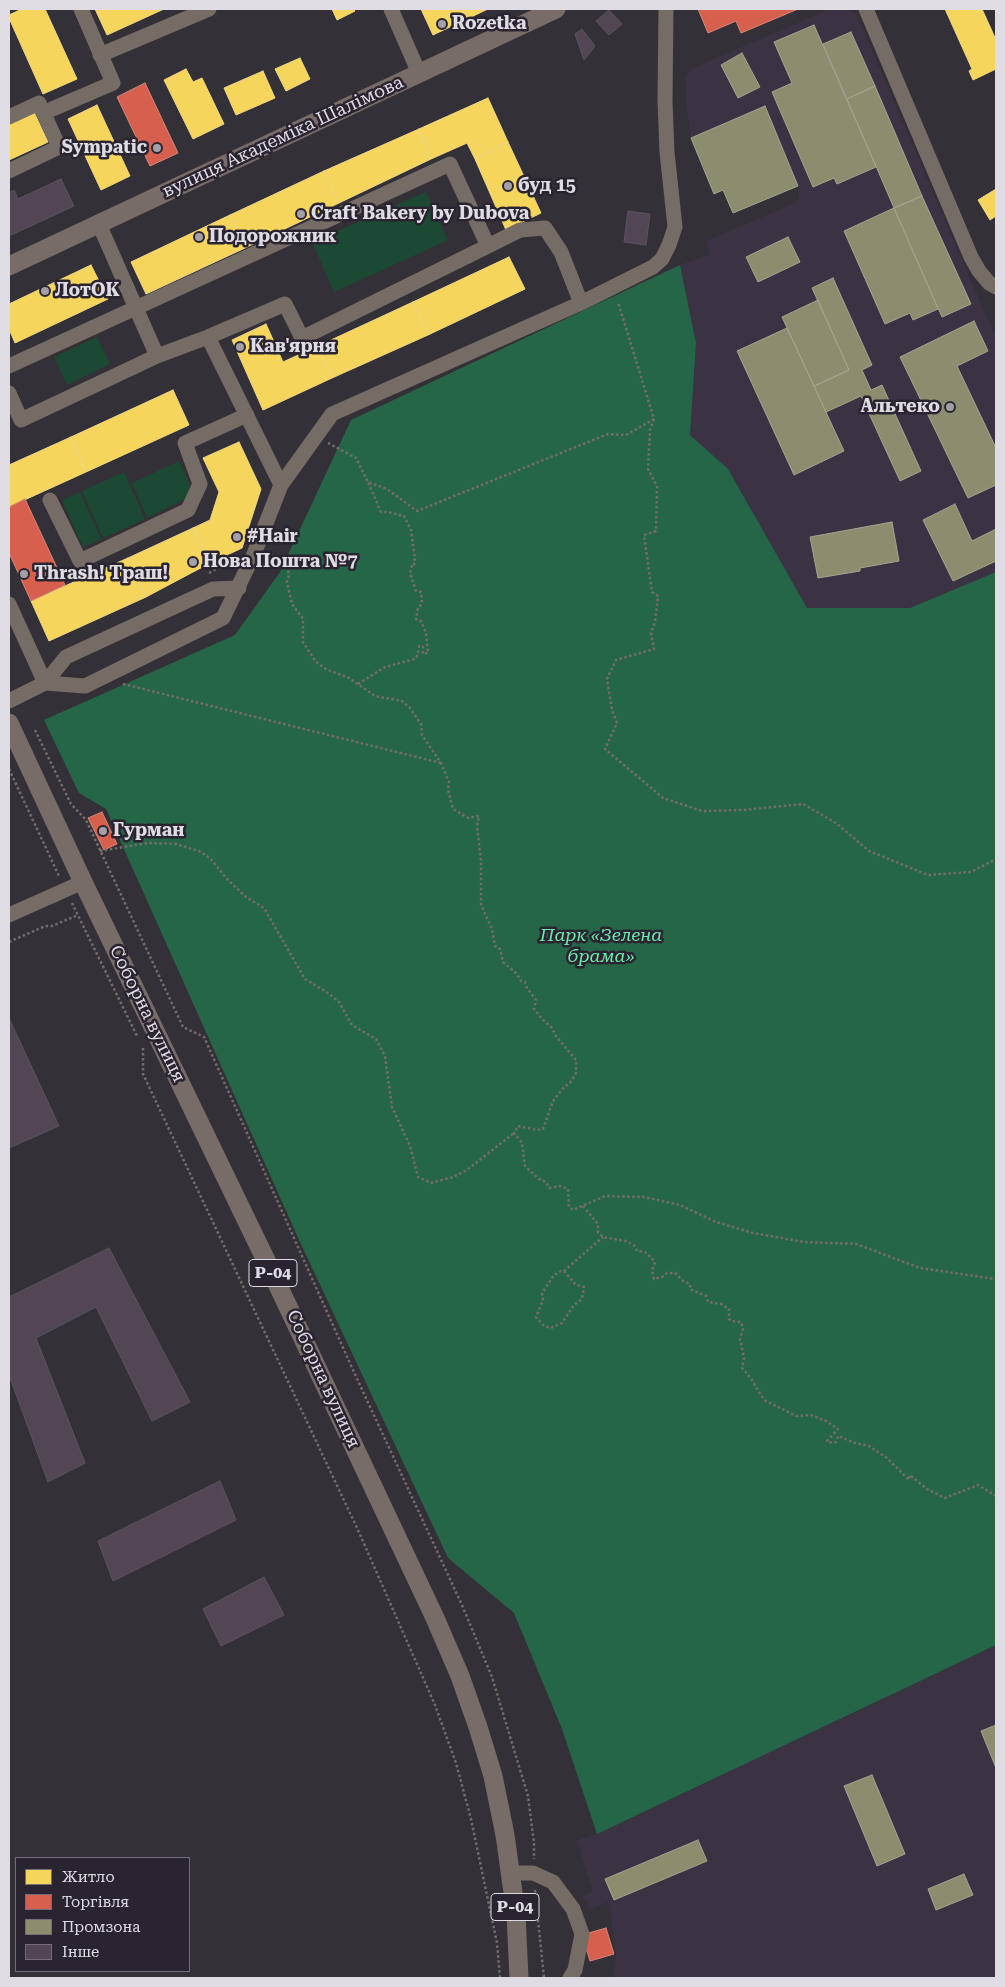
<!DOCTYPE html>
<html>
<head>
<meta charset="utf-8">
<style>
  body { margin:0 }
  #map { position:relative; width:1005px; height:1987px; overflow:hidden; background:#343037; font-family:"Roboto Serif",serif }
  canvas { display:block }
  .frame { position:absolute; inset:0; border:10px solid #e0dce4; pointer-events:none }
  .legend { position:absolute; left:15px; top:1857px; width:175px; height:115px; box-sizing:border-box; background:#2a2430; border:1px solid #736e78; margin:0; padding:6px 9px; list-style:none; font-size:15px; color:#e0dce4 }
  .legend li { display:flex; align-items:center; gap:10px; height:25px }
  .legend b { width:25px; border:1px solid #736e78 }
</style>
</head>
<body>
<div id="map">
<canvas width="1005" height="1987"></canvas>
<div class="frame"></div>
<ul class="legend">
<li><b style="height:14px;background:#f6d55c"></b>Житло</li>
<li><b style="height:14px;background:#d6604d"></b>Торгівля</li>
<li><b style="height:14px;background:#8c8c6e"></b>Промзона</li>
<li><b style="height:14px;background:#524554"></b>Інше</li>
</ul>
</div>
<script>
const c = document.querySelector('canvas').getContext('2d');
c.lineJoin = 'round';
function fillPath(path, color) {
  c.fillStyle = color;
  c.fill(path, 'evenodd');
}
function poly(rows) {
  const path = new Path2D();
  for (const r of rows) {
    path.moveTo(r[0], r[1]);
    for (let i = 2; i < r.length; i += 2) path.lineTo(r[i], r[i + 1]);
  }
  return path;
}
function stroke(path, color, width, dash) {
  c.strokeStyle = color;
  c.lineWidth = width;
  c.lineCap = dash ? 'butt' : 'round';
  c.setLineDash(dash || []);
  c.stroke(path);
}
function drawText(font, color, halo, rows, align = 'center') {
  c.font = font + ' "Roboto Serif",serif';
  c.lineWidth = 5;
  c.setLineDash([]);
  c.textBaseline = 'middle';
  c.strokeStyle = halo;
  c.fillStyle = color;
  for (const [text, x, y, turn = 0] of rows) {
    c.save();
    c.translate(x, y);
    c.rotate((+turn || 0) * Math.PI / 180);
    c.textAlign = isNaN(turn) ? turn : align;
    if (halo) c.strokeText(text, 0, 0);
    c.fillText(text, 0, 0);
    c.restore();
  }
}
fillPath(poly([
  [830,9,846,9,856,14,993,332,996,331,996,572,910,608,807,608,728,469,690,435,696,343,680,265,710,254,706,241,795,203,799,198,798,186,765,107,691,138,686,103,686,77,691,69],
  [996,1645,996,1978,614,1978,616,1955,609,1902,589,1910,583,1896,593,1891,577,1840,597,1834]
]), '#3b3343');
fillPath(poly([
  [426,192,448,240,334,292,312,242],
  [97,337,110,364,67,385,54,357],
  [179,461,190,485,189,497,147,518,132,483],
  [124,472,145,519,103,538,82,491],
  [80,492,101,539,83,547,62,500]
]), '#1b4934');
fillPath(poly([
  [680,265,696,343,690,435,728,469,807,608,910,608,996,572,996,1645,597,1834,562,1729,514,1613,448,1558,300,1242,106,809,79,793,44,720,235,635,280,572,351,420]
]), '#256649');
const homes = poly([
  [22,9,45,9,77,79,43,94,9,18,9,15,22,9],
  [95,9,164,9,107,35,95,9],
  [332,9,353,9,355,11,337,20,332,9],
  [421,9,488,9,433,35,421,9],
  [945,9,982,9,996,40,996,69,973,80,969,71,972,69,945,9],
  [300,58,310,79,286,91,275,69,300,58],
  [186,69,193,82,202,78,224,124,193,139,164,80,186,69],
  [263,71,275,98,236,115,224,88,263,71],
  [488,98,508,142,475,159,467,143,431,159,419,129,488,98],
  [97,105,130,176,101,190,68,119,97,105],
  [34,112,48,142,9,160,9,123,34,112],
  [419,129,431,159,339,203,324,171,419,129],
  [508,142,541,213,506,230,475,159,508,142],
  [324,171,339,203,245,248,230,215,324,171],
  [996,189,996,216,990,220,978,200,996,189],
  [230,215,245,248,146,294,131,262,230,215],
  [509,257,525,289,428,335,413,302,509,257],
  [91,265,108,299,15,343,9,329,9,304,91,265],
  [413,302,428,335,332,378,318,346,413,302],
  [266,324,283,362,318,346,332,378,263,410,232,340,266,324],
  [173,390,189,425,86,472,71,437,173,390],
  [71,437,86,472,9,507,9,465,71,437],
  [239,442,261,489,242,548,210,563,193,528,210,520,219,492,203,458,239,442],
  [193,528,210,563,146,597,128,558,193,528],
  [128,558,146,597,49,641,31,601,128,558]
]);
fillPath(homes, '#f6d55c');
stroke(homes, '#efd785', 1);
const shops = poly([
  [698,9,798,9,741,33,736,21,708,33,698,9],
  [145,83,178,153,150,166,117,97,145,83],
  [25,499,65,585,31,601,9,553,9,507,25,499],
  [102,812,117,844,104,850,88,818,102,812],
  [606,1928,614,1954,590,1961,582,1935,606,1928]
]);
fillPath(shops, '#d6604d');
stroke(shops, '#d9857a', 1);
const industry = poly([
  [814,25,876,167,837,184,834,178,813,187,772,92,792,83,774,42,814,25],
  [851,32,875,86,847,99,823,44,851,32],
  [742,53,760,87,738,98,721,65,742,53],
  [875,86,922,196,894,208,847,99,875,86],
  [765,106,798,186,733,213,723,190,714,194,691,138,765,106],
  [922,196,971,304,942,317,894,208,922,196],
  [894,208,938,309,913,320,910,313,885,324,844,231,894,208],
  [788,237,800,262,758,282,746,257,788,237],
  [833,278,872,365,862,370,871,390,882,385,921,471,900,481,861,396,826,412,814,386,849,370,812,288,833,278],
  [818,300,849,370,814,386,782,317,818,300],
  [974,321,988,351,957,366,996,448,996,485,968,498,900,357,974,321],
  [787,328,844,451,794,475,737,351,787,328],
  [955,504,972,541,996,529,996,561,953,581,923,520,955,504],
  [892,522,899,561,860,568,860,571,818,578,810,537,892,522],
  [996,1725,996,1768,981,1731,996,1725],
  [872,1775,905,1854,877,1866,844,1786,872,1775],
  [698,1840,707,1861,614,1900,605,1879,698,1840],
  [964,1874,973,1895,936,1910,928,1889,964,1874]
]);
fillPath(industry, '#8c8c6e');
stroke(industry, '#a5a491', 1);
const building = poly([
  [609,10,622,24,609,35,596,21,609,10],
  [582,29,595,46,584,60,575,34,582,29],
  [61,179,74,206,11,235,9,234,9,193,14,190,18,199,61,179],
  [628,211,650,214,646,245,624,242,628,211],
  [9,1018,59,1126,9,1148,9,1018],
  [109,1248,190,1402,152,1421,96,1307,36,1338,85,1463,48,1482,9,1375,9,1297,109,1248],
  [220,1481,236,1520,113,1581,98,1541,220,1481],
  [264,1577,284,1615,221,1646,203,1609,264,1577]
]);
fillPath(building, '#524554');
stroke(building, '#59555b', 1);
stroke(poly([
  [654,419,650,430,648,469,657,486,656,531,644,535,652,592,658,596,655,622,651,633,654,649,616,660,607,679,612,710,617,723,605,749,663,798,702,811,743,810,803,804,836,823,869,851,928,875,971,872,996,859],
  [328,443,356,458,368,482,387,489,417,511,608,434,626,435,654,419,618,302],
  [271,555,287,564,289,575,287,582,292,604,303,619,303,642,316,662,326,669,349,678,375,696,402,701,410,708,421,724,422,735,441,763,449,782,448,790,453,809,468,818,479,816,477,826,481,861,481,905,492,929,495,946,500,949,503,962,517,974,521,981,525,982,527,988,536,1000,534,1009,543,1020,552,1028,555,1035,576,1060,576,1073,570,1083,564,1087,553,1101,543,1129,537,1130,518,1126,514,1133,522,1143,525,1166,539,1179,546,1182,549,1188,560,1186,568,1189,569,1207,573,1210,605,1196,644,1197,680,1205,716,1222,753,1233,804,1242,856,1244,920,1268,996,1279],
  [209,573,235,559],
  [123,684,441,763],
  [358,684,385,667,415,659,418,654,419,646,423,647,423,654,428,653,426,633,421,621,416,619,418,608,422,604,421,592,416,591,410,573,412,566,415,565,413,562,415,559,411,530,404,516,388,512,381,512,368,482],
  [35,730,71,804,86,820,183,1027,204,1037,353,1370,462,1605,492,1677,528,1796,534,1843,534,1859],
  [9,769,59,876],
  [100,851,148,843,176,844,199,851,210,858,228,880,246,897,264,908,305,979,328,993,339,1002,352,1025,376,1039,385,1056,392,1107,410,1146,418,1177,431,1183,453,1177,467,1170,514,1133],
  [72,903,137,1036],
  [9,942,45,926,52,926,78,915],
  [143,1048,143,1074,358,1530,435,1705,456,1763,471,1819,497,1943,500,1978],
  [583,1206,598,1224,598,1232,603,1237,626,1241,635,1246,637,1251,645,1252,655,1262,652,1271,654,1279,662,1277,667,1273,675,1273,683,1281,690,1284,690,1289,706,1296,708,1302,721,1304,729,1309,729,1319,731,1321,741,1322,743,1329,740,1339,744,1358,742,1368,750,1377,764,1400,796,1416,811,1415,826,1421,838,1429,827,1441,832,1443,836,1442,838,1436,855,1443,869,1446,887,1458,909,1480,910,1475,927,1489,945,1498,978,1485,996,1496],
  [564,1271,576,1285,584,1287,582,1299,574,1305,562,1323,551,1328,544,1326,536,1317,543,1300,542,1293,554,1275,561,1271,564,1271,603,1237],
  [535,1890,544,1978]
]), '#736c6b', 2.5, [2.5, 2.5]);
stroke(poly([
  [391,9,419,73],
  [866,9,971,257,979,271,989,283,996,287],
  [100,55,209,9],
  [43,113,113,83,81,9],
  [9,117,39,103,59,147,9,171],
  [99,224,157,356],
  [488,246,520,230,545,228,561,252,581,303],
  [9,366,450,164,488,246,302,338,285,304,208,337],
  [9,393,21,420,157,356,208,337,281,485],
  [50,500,80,561,188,510,200,484,185,443,247,415],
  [9,604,45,683],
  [45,683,85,686,223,618,254,554,281,485,332,414,581,303,653,267,662,259,669,245,675,227,667,152,665,101,666,9],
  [9,701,45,683,66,657,213,589,239,588],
  [9,915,83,882],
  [510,1873,533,1873,553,1882,573,1909,582,1934,575,1970,570,1978]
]), '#756c66', 15);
stroke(poly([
  [9,266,556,9],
  [9,723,83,882,274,1277,435,1618,460,1676,478,1727,493,1776,505,1835,516,1914,519,1978]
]), '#776c67', 19);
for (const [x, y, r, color] of [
  [442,24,5,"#a4a0a7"],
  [157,148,5,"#a4a0a7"],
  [508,186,5,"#a4a0a7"],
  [301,214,5,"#a4a0a7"],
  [199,237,5,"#a4a0a7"],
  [45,291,5,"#a4a0a7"],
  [240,347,5,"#a4a0a7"],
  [950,407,5,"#a4a0a7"],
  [237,537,5,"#a4a0a7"],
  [193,562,5,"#a4a0a7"],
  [24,574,5,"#a4a0a7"],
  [103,831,5,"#a4a0a7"]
]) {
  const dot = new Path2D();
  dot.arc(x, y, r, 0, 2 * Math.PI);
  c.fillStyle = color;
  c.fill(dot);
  stroke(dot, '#2a2430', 2);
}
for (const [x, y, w] of [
  [273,1273,48],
  [515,1907,48]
]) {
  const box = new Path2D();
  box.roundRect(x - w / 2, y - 13.5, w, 27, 4);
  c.fillStyle = '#2a2430';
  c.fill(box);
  stroke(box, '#e0dce4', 1);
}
drawText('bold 16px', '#e0dce4', null, [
  ["Р-04",273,1273],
  ["Р-04",515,1907]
]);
drawText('bold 18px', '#e0dce4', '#2a2430', [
  ["Rozetka",452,24],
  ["Sympatic",147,148,"right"],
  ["буд 15",518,186],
  ["Craft Bakery by Dubova",311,214],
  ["Подорожник",209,237],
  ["ЛотОК",55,291],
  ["Кав'ярня",250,347],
  ["Альтеко",940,407,"right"],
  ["#Hair",247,537],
  ["Нова Пошта №7",203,562],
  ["Thrash! Траш!",34,574],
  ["Гурман",113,831]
], 'left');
drawText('18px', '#e0dce4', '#2a2430', [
  ["вулиця Академіка Шалімова",283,137,-25],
  ["Соборна вулиця",147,1014,64],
  ["Соборна вулиця",323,1379,65]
]);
drawText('italic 18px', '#6bebae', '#2a2430', [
  ["Парк «Зелена",601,936],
  ["брама»",601,957]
]);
</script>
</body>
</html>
